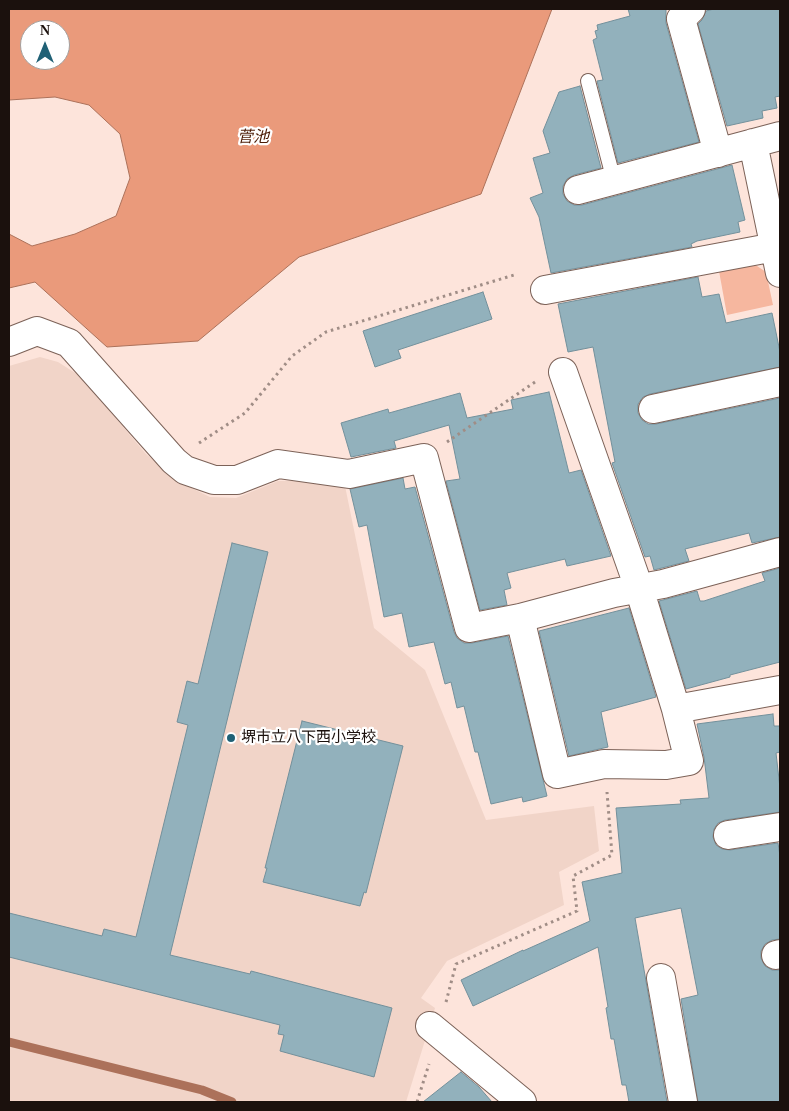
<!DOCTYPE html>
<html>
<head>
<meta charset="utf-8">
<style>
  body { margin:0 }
  #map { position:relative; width:789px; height:1111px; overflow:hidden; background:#fde4db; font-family:"Times New Roman",serif }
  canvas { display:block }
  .frame { position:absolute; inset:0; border:10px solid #1b110d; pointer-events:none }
  .north { position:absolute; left:20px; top:20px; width:50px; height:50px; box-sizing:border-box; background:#fff; border:1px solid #a4a09e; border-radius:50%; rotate:0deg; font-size:14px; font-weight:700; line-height:20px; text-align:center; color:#1b110d }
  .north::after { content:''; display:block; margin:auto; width:18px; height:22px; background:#206176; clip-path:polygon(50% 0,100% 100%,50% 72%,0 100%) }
</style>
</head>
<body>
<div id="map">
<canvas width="789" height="1111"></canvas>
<div class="frame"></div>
<div class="north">N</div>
</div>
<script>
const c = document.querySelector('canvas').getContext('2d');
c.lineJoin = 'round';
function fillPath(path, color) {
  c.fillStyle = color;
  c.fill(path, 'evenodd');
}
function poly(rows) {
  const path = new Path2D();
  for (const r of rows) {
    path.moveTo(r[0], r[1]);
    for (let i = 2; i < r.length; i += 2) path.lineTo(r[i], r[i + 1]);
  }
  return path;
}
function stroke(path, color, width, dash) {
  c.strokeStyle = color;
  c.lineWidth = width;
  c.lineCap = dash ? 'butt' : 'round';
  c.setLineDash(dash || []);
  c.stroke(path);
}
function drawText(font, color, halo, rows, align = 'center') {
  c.font = font + ' "Times New Roman","Noto Sans JP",serif';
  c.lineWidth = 4.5;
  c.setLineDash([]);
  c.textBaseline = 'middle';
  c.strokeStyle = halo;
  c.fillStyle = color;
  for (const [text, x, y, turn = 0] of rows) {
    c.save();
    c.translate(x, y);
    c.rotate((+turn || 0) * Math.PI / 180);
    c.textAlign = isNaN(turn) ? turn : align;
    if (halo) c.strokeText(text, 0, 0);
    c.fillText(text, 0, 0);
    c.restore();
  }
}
fillPath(poly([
  [40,357,58,362,80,376,146,454,179,482,210,497,236,498,278,481,299,481,345,486,374,628,425,670,486,820,594,806,599,851,559,872,564,905,447,961,421,998,435,1008,406,1102,9,1102,9,366]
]), '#f1d4c8');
fillPath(poly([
  [754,264,766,272,773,305,727,315,719,271]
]), '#f6b79f');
const water = poly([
  [9,9,552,9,481,194,299,257,198,341,107,347,35,282,9,288,9,234,32,246,75,234,116,216,130,178,120,134,89,105,55,97,9,100,9,9],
  [30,30,60,30,60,60,30,60,30,30]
]);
fillPath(water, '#ea9a7b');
stroke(water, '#ac715a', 1);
stroke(poly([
  [9,1042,202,1090,232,1102]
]), '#ac715a', 9);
const building = poly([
  [628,9,666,9,666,23,699,142,618,163,597,81,603,80,593,40,597,38,595,31,598,30,597,25,630,16,628,9],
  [714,9,780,9,780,96,775,97,777,108,762,111,763,118,727,126,698,24,702,20,706,11,714,9],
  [580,86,601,168,574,175,567,179,563,186,563,194,567,201,574,205,582,205,732,165,745,220,738,222,740,232,697,241,691,244,692,247,551,273,539,217,530,198,543,193,533,158,550,153,543,131,559,92,580,86],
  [698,277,702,297,719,294,726,323,772,313,780,352,780,367,650,394,643,397,638,404,638,413,642,420,648,424,656,424,780,398,780,537,752,543,749,533,685,549,689,561,654,570,650,556,645,557,612,463,615,462,593,347,568,352,558,304,698,277],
  [483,292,492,319,398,350,401,358,375,367,363,331,483,292],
  [549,392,569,473,581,470,611,556,567,566,565,559,507,573,511,588,504,590,507,605,480,610,446,481,460,479,449,425,394,441,396,448,351,457,341,423,388,409,389,413,460,393,467,418,513,409,511,400,549,392],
  [403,478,405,489,415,487,454,632,457,638,464,643,472,643,508,636,547,796,523,802,522,797,491,804,478,752,475,752,464,706,457,708,451,682,445,684,434,642,409,647,402,613,384,617,367,525,359,527,350,489,403,478],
  [232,543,268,552,170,955,250,974,251,971,392,1008,374,1077,280,1051,284,1035,278,1034,280,1025,9,957,9,913,102,936,104,929,136,937,188,725,177,722,187,681,198,684,232,543],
  [780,568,780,662,730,675,730,677,686,689,659,601,697,591,700,601,704,601,765,581,762,573,780,568],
  [629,608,656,697,601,712,608,747,569,756,539,631,629,608],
  [773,714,774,726,780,726,780,752,776,753,780,788,780,812,725,820,718,823,714,829,713,837,716,845,722,849,730,850,778,843,780,856,780,939,772,940,765,944,761,951,761,958,765,966,772,970,780,970,780,1102,698,1102,681,999,698,995,681,908,635,918,667,1102,629,1102,626,1085,622,1085,614,1039,611,1039,606,1008,608,1007,598,947,473,1006,461,980,523,950,523,951,590,921,582,882,622,873,616,808,681,804,680,800,709,798,704,757,697,724,773,714],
  [302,721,403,746,366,893,364,892,360,906,263,882,267,868,265,868,302,721],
  [461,1072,479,1087,492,1102,423,1102,461,1072]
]);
fillPath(building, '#92b1bc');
stroke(building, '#73909b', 1);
const lane = poly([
  [588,81,614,181]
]);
const street = poly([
  [691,9,681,19,718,153],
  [753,143,780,273],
  [578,190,780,136],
  [545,290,775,247],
  [9,342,37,331,69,343,174,461,185,470,214,480,237,480,278,464,349,474,424,458,469,628,520,618,614,593,663,584,780,552],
  [653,409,780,382],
  [520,618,557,774,604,764,666,765,689,761,676,709,639,588,563,372],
  [676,709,780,690],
  [728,835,780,827],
  [776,955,780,954],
  [661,978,683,1102],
  [430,1026,522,1102]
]);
stroke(lane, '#7c6258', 16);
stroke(street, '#7c6258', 30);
stroke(poly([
  [447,442,535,382],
  [199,443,245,413,292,356,326,332,514,275],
  [446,1002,456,964,577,911,573,876,612,855,607,792],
  [417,1102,429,1064]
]), '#a08d86', 3, [2.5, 4]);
stroke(lane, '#fff', 14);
stroke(street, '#fff', 28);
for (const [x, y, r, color] of [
  [231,738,5,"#206176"]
]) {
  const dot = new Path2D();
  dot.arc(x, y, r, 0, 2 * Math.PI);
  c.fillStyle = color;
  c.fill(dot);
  stroke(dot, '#fff', 2);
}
drawText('15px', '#1b110d', '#fff', [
  ["堺市立八下西小学校",241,738]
], 'left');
drawText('italic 16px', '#4c1b05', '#fff', [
  ["菅池",253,138]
]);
</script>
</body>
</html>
